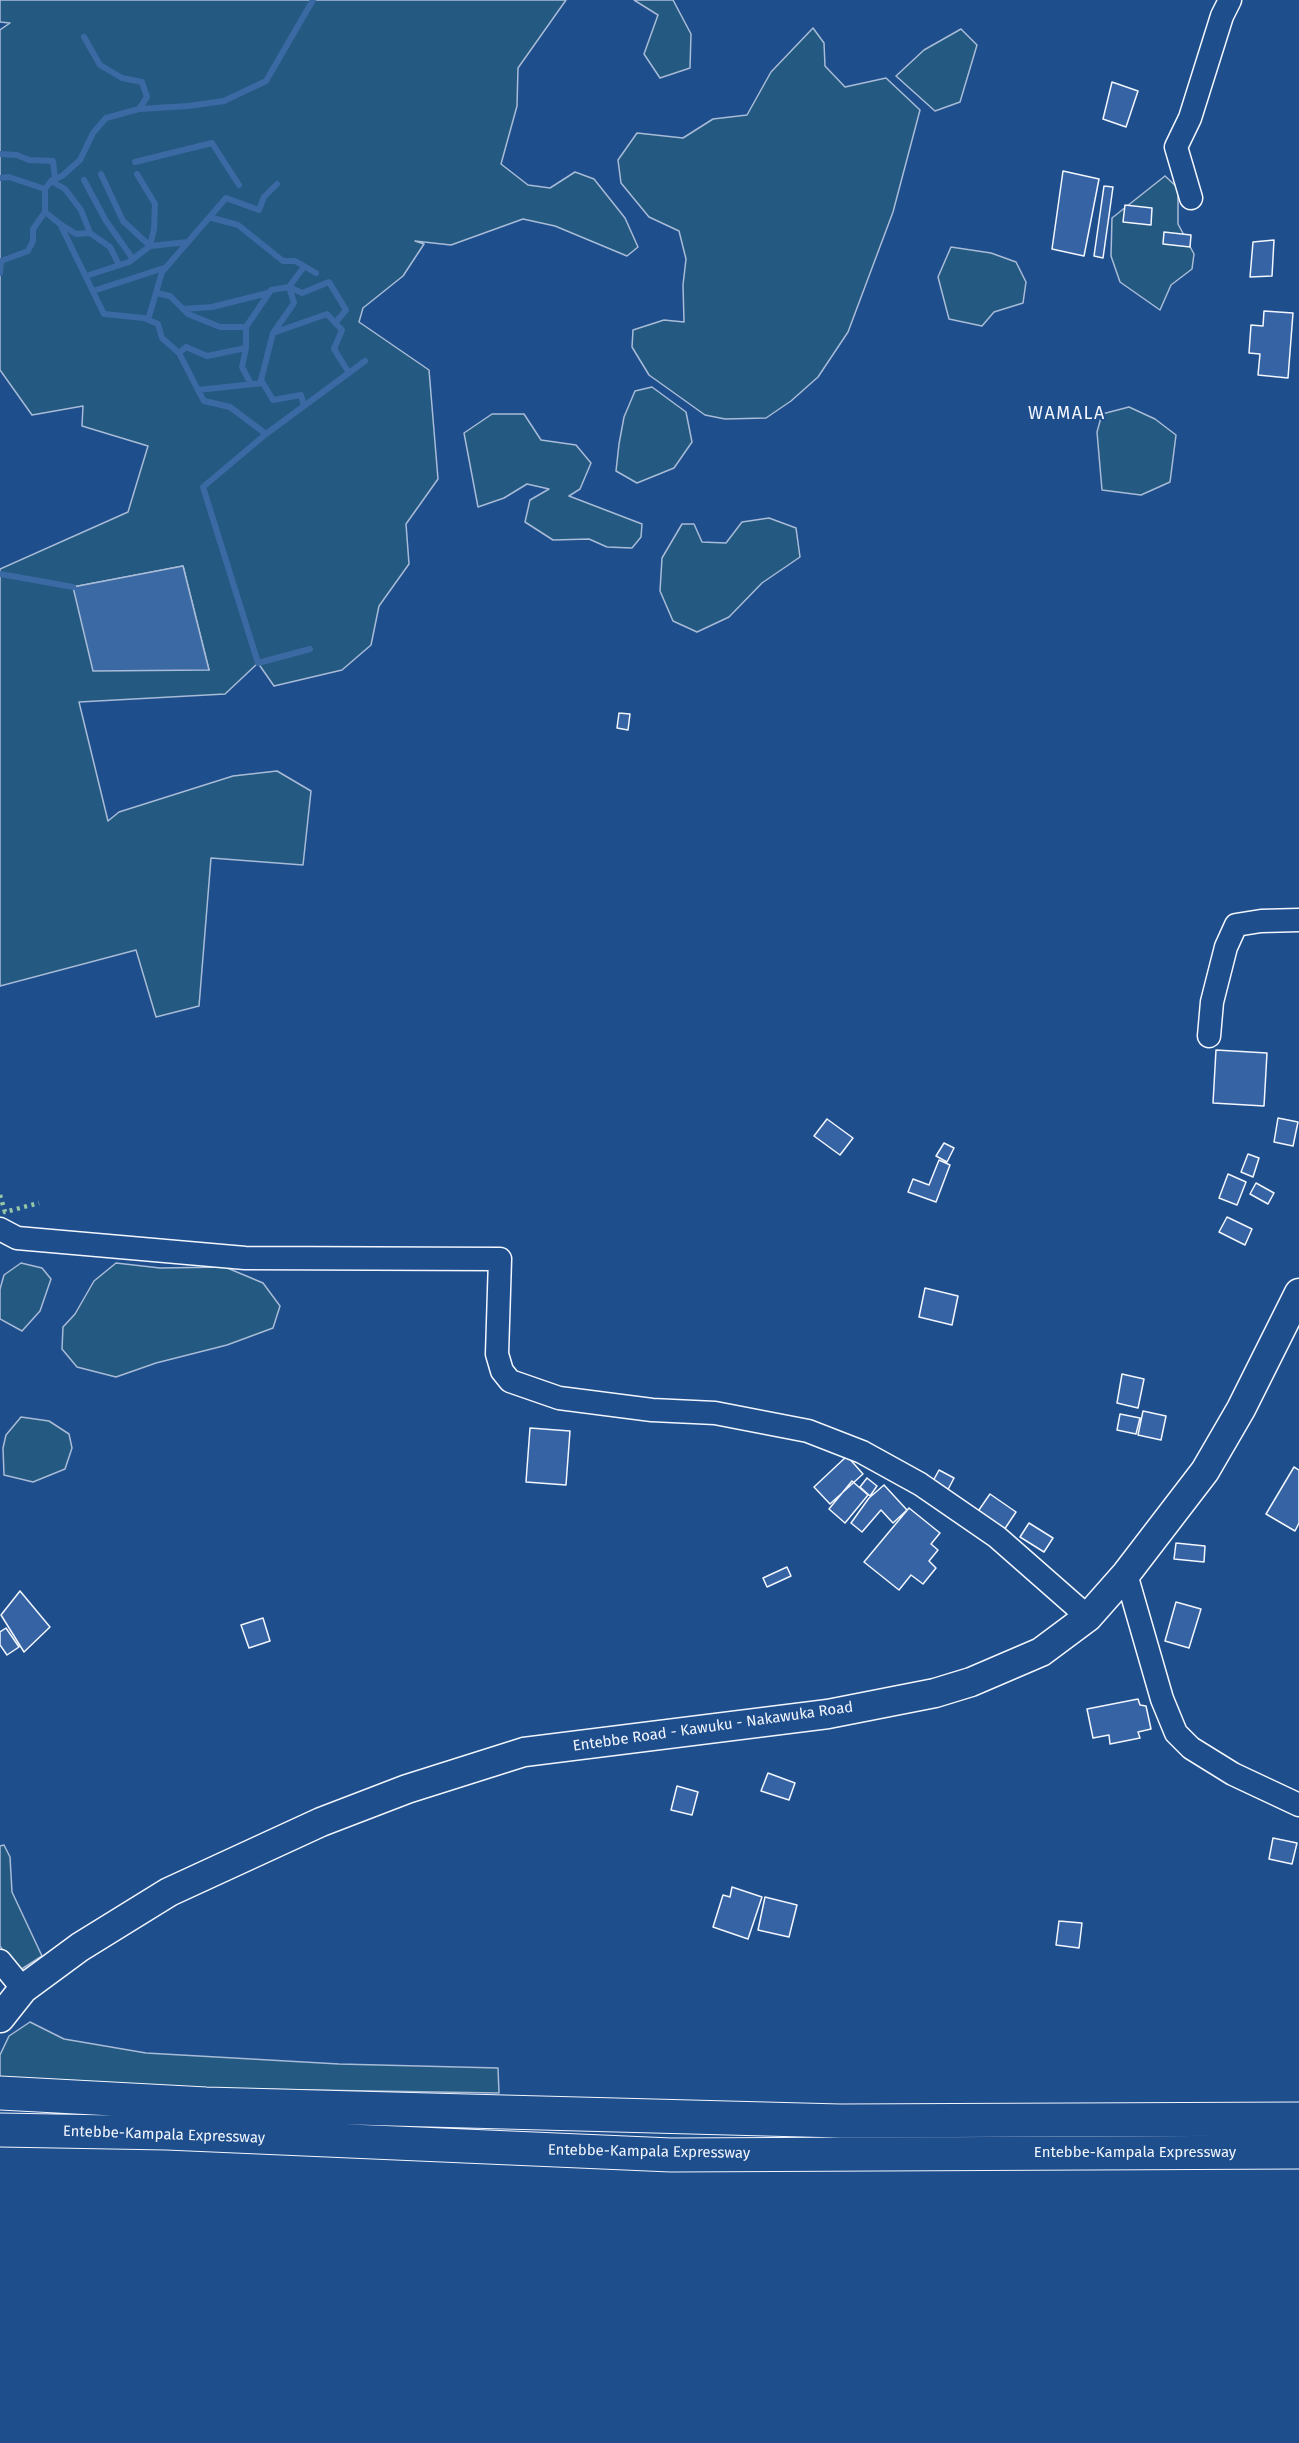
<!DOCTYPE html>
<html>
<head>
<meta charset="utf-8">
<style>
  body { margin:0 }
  canvas { display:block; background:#1f4e8c }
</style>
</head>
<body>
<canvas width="1299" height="2443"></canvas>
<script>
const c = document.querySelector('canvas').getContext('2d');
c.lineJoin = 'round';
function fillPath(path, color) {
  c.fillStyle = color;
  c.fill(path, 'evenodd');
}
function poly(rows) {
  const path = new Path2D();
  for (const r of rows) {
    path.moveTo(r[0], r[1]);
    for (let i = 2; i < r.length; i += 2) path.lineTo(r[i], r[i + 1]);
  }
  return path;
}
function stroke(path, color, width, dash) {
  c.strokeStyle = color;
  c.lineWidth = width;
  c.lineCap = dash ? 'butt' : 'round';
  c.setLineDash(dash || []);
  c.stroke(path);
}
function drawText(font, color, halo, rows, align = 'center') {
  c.font = font + ' "Fira Sans",sans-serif';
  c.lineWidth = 4.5;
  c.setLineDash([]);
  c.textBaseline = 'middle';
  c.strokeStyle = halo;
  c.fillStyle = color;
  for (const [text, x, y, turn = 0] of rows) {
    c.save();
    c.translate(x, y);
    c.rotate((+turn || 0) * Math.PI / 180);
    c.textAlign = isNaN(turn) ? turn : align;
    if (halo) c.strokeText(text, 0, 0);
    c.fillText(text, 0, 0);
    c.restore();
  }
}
const green = poly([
  [0,0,566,0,518,68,517,106,501,164,528,185,550,188,575,172,594,179,625,218,638,247,627,256,555,226,523,219,451,245,415,241,424,244,403,276,363,308,359,322,429,370,438,479,406,524,409,564,379,606,371,645,342,670,274,686,258,663,225,694,79,702,108,821,119,812,233,776,277,771,311,791,303,865,211,858,199,1006,156,1017,136,950,0,986,0,569,128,512,148,446,82,426,83,406,32,415,0,370,0,30,10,23,0,22,0,0],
  [183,566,209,670,73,587,183,566],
  [634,0,673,0,691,34,690,68,660,78,644,54,658,15,634,0],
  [813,28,824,43,825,66,845,87,886,78,920,110,893,212,848,332,818,377,791,401,766,418,725,419,705,415,649,375,632,347,633,330,664,320,684,322,683,285,686,259,679,231,649,217,621,183,618,160,637,133,683,138,713,119,747,115,771,72,813,28],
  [961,29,977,45,960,102,935,111,896,76,924,50,961,29],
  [1165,176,1178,188,1178,224,1194,254,1192,269,1171,285,1160,310,1120,282,1111,256,1112,218,1165,176],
  [951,247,991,253,1016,262,1026,282,1023,303,994,312,982,326,949,319,938,277,951,247],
  [652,387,686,412,692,442,674,468,637,483,616,471,619,444,624,417,635,391,652,387],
  [1129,407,1155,419,1176,435,1170,482,1141,495,1102,490,1097,432,1102,414,1129,407],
  [492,414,524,414,541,440,576,445,591,463,580,489,569,496,642,524,641,537,632,548,607,547,589,539,553,540,525,522,530,500,549,489,527,484,504,498,478,507,464,433,492,414],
  [769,518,796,528,800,557,762,583,729,617,697,632,673,621,660,591,662,558,682,524,694,524,702,542,726,543,742,522,769,518],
  [21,1263,42,1268,51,1279,40,1311,22,1331,0,1319,0,1289,4,1275,21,1263],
  [116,1263,160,1268,225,1267,263,1283,280,1306,273,1328,227,1345,156,1363,116,1377,77,1367,62,1349,63,1327,75,1314,94,1281,116,1263],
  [21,1417,49,1421,69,1434,72,1448,65,1469,33,1482,4,1475,3,1448,6,1435,21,1417],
  [4,1845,10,1857,12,1892,42,1956,17,1972,0,1946,0,1846,4,1845],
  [30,2022,64,2039,146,2053,339,2064,498,2068,499,2093,0,2085,0,2055,9,2036,30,2022]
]);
fillPath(green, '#245a82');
stroke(green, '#a8bbd7', 1.5);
const water = poly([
  [183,566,209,670,93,671,73,587,183,566]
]);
fillPath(water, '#3b69a3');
stroke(water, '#a8bbd7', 1.5);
stroke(poly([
  [84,37,100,65,122,78,142,82,147,97,139,109],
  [0,154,17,155,29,160,53,161,55,179],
  [135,162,212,143,239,185],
  [101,174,123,221,150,246,154,229,155,204,137,174],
  [0,178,9,177,45,189],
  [84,180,106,221,133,259],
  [51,181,65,189,81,210,90,233],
  [45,212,60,224,104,314,144,318,158,324,162,338,179,353,186,347,207,356,246,348],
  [212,218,238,225,283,261,295,261,316,273],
  [60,224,76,234,90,233,110,247,119,265],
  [0,273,1,261,28,251,33,241,33,229,45,212,45,189,51,181,62,176,80,160,93,133,106,118,139,109,188,106,224,101,266,81,313,0],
  [86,276,129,262,150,246,188,242],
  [289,287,302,293,329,282,346,310,335,323],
  [93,291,164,268],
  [156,293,170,296,188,314,220,327,246,327,246,348,242,367,251,384],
  [183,309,212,307,268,293],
  [148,320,162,272,226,198,259,210,264,197,277,184],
  [246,327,271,290,289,287,303,268],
  [273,333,327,314,342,330,334,349,349,373],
  [179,353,198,390,263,383,273,400,301,395,304,406],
  [263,383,261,380,273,333,294,303,289,287],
  [198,390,204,401,230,407,266,434],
  [0,574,73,587],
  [310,649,258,663,203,487,266,434,365,361]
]), '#3b69a3', 6);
const building = poly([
  [1112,82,1138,91,1126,127,1103,119,1112,82],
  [1063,171,1099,179,1084,256,1052,249,1063,171],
  [1104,186,1113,187,1103,258,1094,256,1104,186],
  [1125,205,1152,208,1151,225,1123,222,1125,205],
  [1164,232,1191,235,1190,247,1163,244,1164,232],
  [1274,240,1272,276,1250,277,1253,242,1274,240],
  [1264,311,1293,313,1288,378,1258,375,1260,354,1249,353,1251,325,1263,326,1264,311],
  [619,713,630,714,628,730,617,728,619,713],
  [1216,1050,1267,1053,1264,1106,1213,1103,1216,1050],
  [1278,1118,1298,1122,1293,1146,1274,1142,1278,1118],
  [827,1119,853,1138,840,1155,814,1136,827,1119],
  [944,1143,954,1148,947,1162,936,1156,944,1143],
  [1248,1154,1259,1158,1253,1177,1241,1172,1248,1154],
  [939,1160,950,1165,936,1202,908,1192,913,1179,929,1185,939,1160],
  [1228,1174,1246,1182,1237,1205,1219,1198,1228,1174],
  [1256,1183,1274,1193,1268,1204,1250,1194,1256,1183],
  [1227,1217,1252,1229,1245,1245,1219,1232,1227,1217],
  [925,1288,958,1296,952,1325,919,1317,925,1288],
  [1122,1374,1144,1379,1138,1408,1117,1403,1122,1374],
  [1143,1411,1166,1416,1161,1440,1138,1435,1143,1411],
  [1120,1414,1140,1418,1136,1434,1117,1430,1120,1414],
  [530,1428,570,1431,566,1485,526,1482,530,1428],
  [847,1456,863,1474,830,1504,814,1487,847,1456],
  [1294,1467,1299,1470,1299,1523,1295,1531,1266,1514,1294,1467],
  [939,1470,954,1478,940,1505,925,1496,939,1470],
  [867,1478,877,1486,870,1496,860,1487,867,1478],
  [852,1481,868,1495,845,1523,829,1509,852,1481],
  [884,1485,907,1510,893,1523,881,1510,862,1532,851,1523,869,1498,884,1485],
  [990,1494,1016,1512,998,1539,972,1520,990,1494],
  [909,1508,940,1533,931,1544,938,1550,929,1561,936,1568,923,1584,911,1575,899,1590,864,1562,909,1508],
  [1029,1523,1053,1538,1044,1552,1020,1537,1029,1523],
  [1176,1543,1205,1546,1204,1562,1174,1559,1176,1543],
  [787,1567,791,1576,767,1587,763,1578,787,1567],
  [20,1591,50,1627,24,1652,1,1615,20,1591],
  [1176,1602,1201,1609,1189,1648,1165,1641,1176,1602],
  [263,1618,270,1641,249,1648,241,1625,263,1618],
  [6,1628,19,1647,7,1655,0,1645,0,1632,6,1628],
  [1138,1699,1140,1705,1146,1706,1151,1729,1138,1732,1140,1738,1110,1744,1109,1735,1093,1738,1087,1709,1138,1699],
  [768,1773,795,1783,789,1800,761,1791,768,1773],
  [677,1786,698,1792,692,1815,671,1810,677,1786],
  [1273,1838,1297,1843,1292,1864,1269,1859,1273,1838],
  [732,1887,762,1897,748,1939,713,1927,723,1895,730,1897,732,1887],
  [765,1897,797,1905,789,1937,758,1930,765,1897],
  [1059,1921,1082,1923,1079,1948,1056,1945,1059,1921]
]);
fillPath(building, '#3563a3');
stroke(building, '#f2f6ff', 1.5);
const minor = poly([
  [1191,198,1176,147,1190,118,1222,16,1230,0],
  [1209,1036,1212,1002,1226,947,1236,925,1261,921,1299,920],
  [0,1229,17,1238,245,1258,500,1259,497,1354,502,1371,510,1381,559,1398,652,1410,715,1413,808,1431,862,1452,920,1484,997,1537,1088,1617],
  [1126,1574,1162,1699,1176,1733,1191,1748,1233,1774,1299,1805],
  [0,1961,23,1989]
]);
const major = poly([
  [0,2018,23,1989,80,1947,169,1892,321,1822,407,1789,524,1752,828,1714,935,1693,971,1682,1041,1652,1088,1617,1126,1574,1205,1471,1241,1409,1299,1293]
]);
const highway = poly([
  [0,2093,206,2104,840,2121,1299,2119],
  [0,2130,167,2133,671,2155,1299,2152]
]);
stroke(minor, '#f2f6ff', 25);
stroke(major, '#f2f6ff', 31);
stroke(highway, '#f2f6ff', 35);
stroke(minor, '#1f4e8c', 22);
stroke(major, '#1f4e8c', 28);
stroke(highway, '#1f4e8c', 33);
stroke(poly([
  [0,1195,5,1212,39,1203]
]), '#97c8a6', 4.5, [3, 4.5]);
drawText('15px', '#f2f6ff', '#1f4e8c', [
  ["Entebbe Road - Kawuku - Nakawuka Road",713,1727,-8],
  ["Entebbe-Kampala Expressway",164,2135,2],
  ["Entebbe-Kampala Expressway",649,2152,1],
  ["Entebbe-Kampala Expressway",1135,2153]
]);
c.letterSpacing = '1.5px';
drawText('18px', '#f2f6ff', '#1f4e8c', [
  ["WAMALA",1067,414]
]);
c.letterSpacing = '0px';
</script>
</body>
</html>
